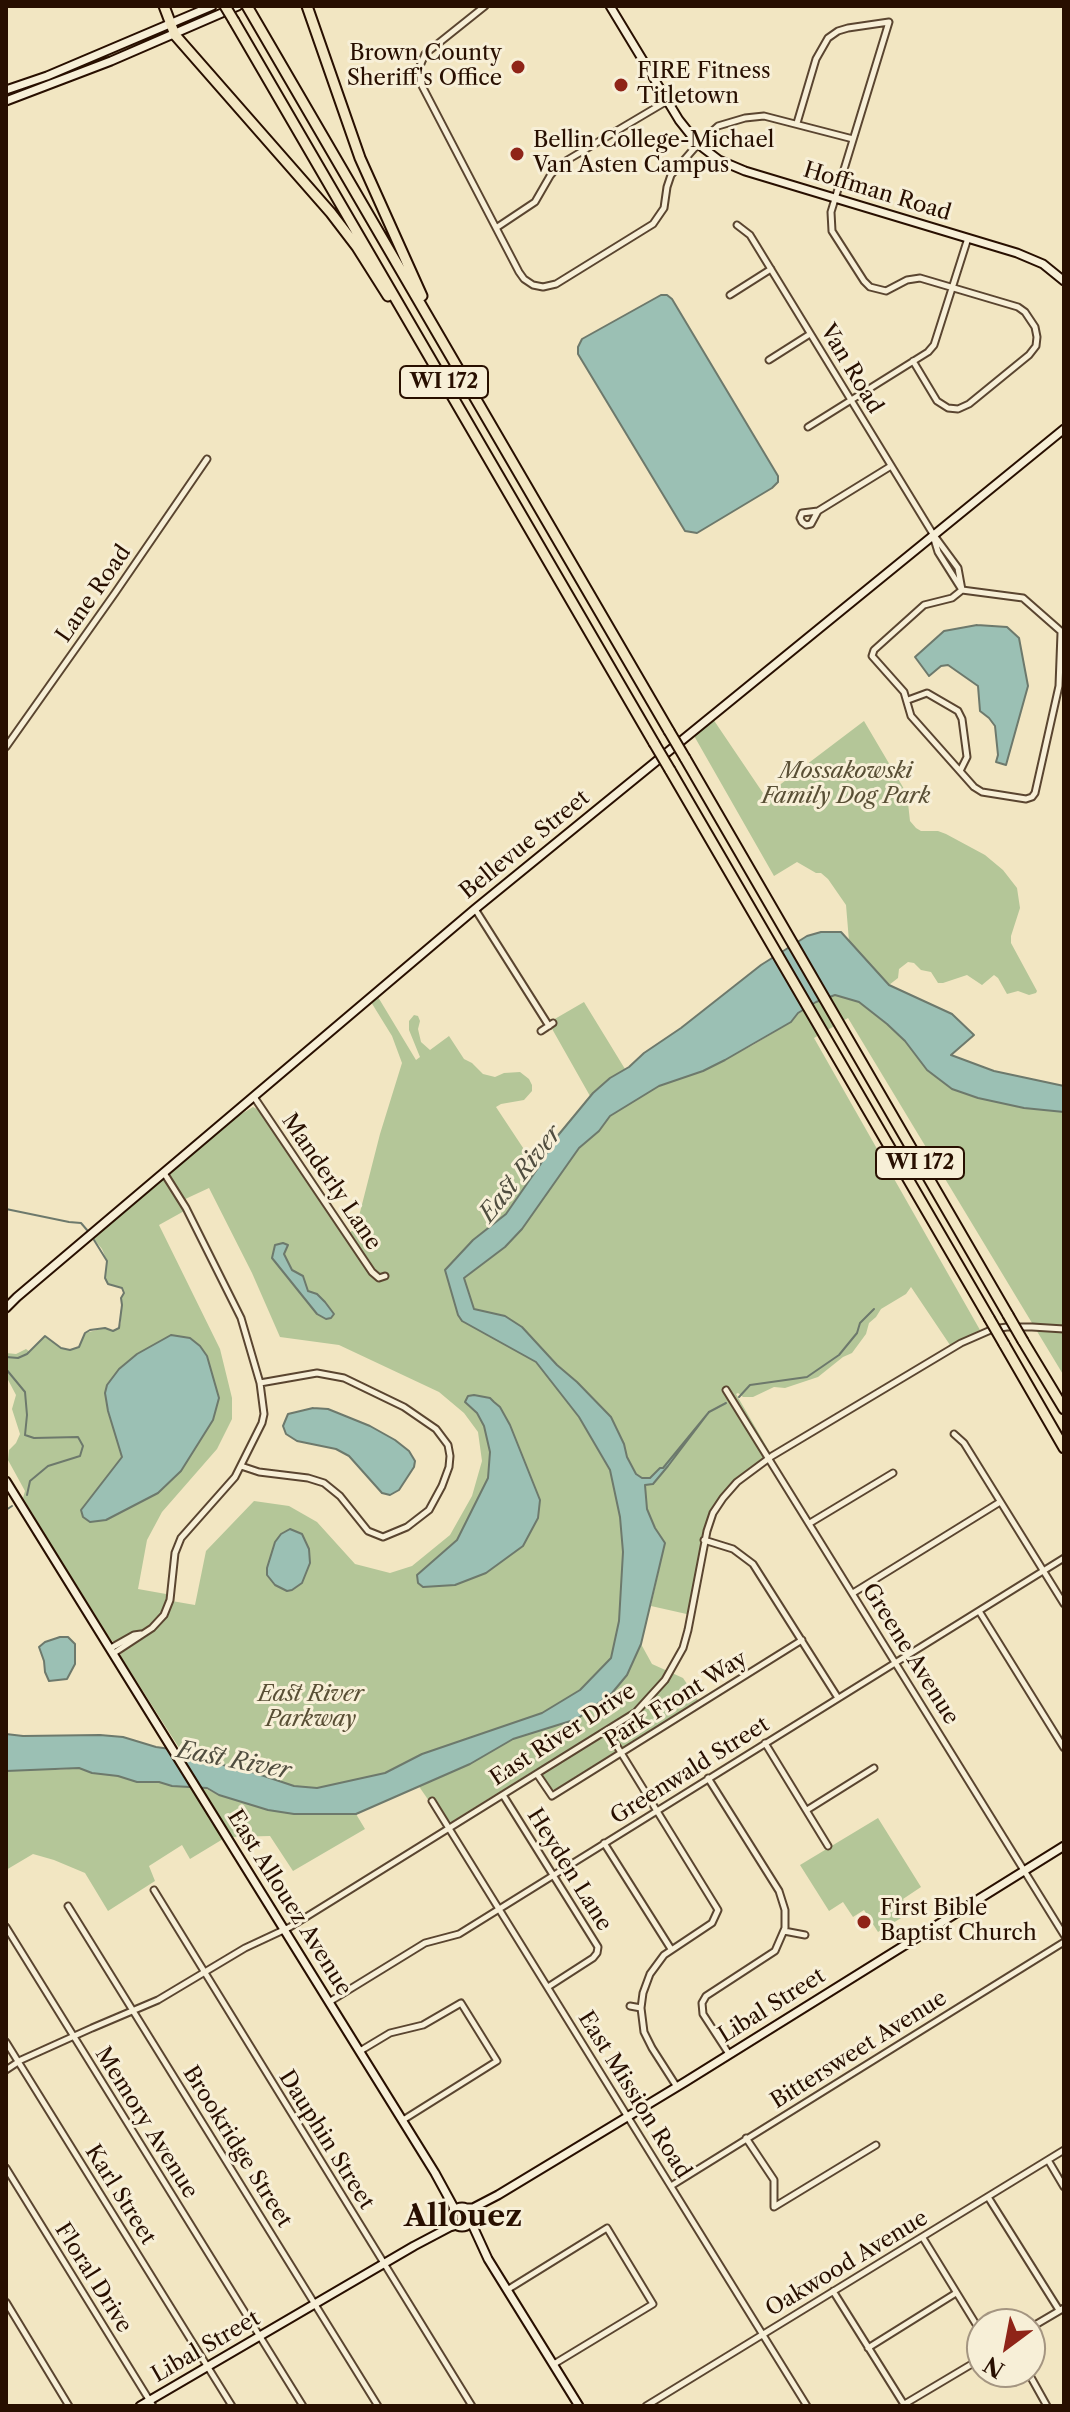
<!DOCTYPE html>
<html>
<head>
<meta charset="utf-8">
<style>
  body { margin:0 }
  #map { position:relative; width:1070px; height:2412px; overflow:hidden; background:#f2e6c2; font-family:"Libre Caslon Text",serif }
  canvas { display:block }
  .frame { position:absolute; inset:0; border:8px solid #280f00; pointer-events:none }
  .north { position:absolute; left:966px; top:2308px; width:80px; height:80px; box-sizing:border-box; background:#f7efd7; border:2px solid #a49581; border-radius:50%; rotate:212deg; font-size:22px; font-weight:700; line-height:32px; text-align:center; color:#280f00 }
  .north::after { content:''; display:block; margin:auto; width:28px; height:36px; background:#8f2418; clip-path:polygon(50% 0,100% 100%,50% 72%,0 100%) }
</style>
</head>
<body>
<div id="map">
<canvas width="1070" height="2412"></canvas>
<div class="frame"></div>
<div class="north">N</div>
</div>
<script>
const c = document.querySelector('canvas').getContext('2d');
c.lineJoin = 'round';
function fillPath(path, color) {
  c.fillStyle = color;
  c.fill(path, 'evenodd');
}
function poly(rows) {
  const path = new Path2D();
  for (const r of rows) {
    if (r.length === 3) {
      path.moveTo(r[0] + r[2], r[1]);
      path.arc(r[0], r[1], r[2], 0, 2 * Math.PI);
      continue;
    }
    path.moveTo(r[0], r[1]);
    for (let i = 2; i < r.length; i += 2) path.lineTo(r[i], r[i + 1]);
  }
  return path;
}
function stroke(path, color, width, dash) {
  c.strokeStyle = color;
  c.lineWidth = width;
  c.lineCap = dash ? 'butt' : 'round';
  c.setLineDash(dash || []);
  c.stroke(path);
}
function drawText(font, color, halo, rows, align = 'center') {
  c.font = font + ' "Libre Caslon Text",serif';
  c.lineWidth = 6;
  c.setLineDash([]);
  c.textBaseline = 'middle';
  c.strokeStyle = halo;
  c.fillStyle = color;
  for (const [text, x, y, turn = 0] of rows) {
    c.save();
    c.translate(x, y);
    c.rotate((+turn || 0) * Math.PI / 180);
    c.textAlign = isNaN(turn) ? turn : align;
    if (halo) c.strokeText(text, 0, 0);
    c.fillText(text, 0, 0);
    c.restore();
  }
}
fillPath(poly([
  [713,719,765,796,864,721,907,794,910,821,916,828,921,831,938,831,946,834,985,855,1003,870,1017,888,1020,908,1011,936,1011,943,1037,991,1036,993,1029,995,1018,991,1007,994,998,978,994,975,982,985,967,975,943,983,938,983,931,972,921,970,914,963,908,962,899,969,898,978,889,985,849,941,846,905,828,879,821,873,816,873,797,862,774,876,693,734],
  [835,995,859,1002,978,1098,1024,1108,1064,1112,1064,1376,848,1018,814,1038,980,1330,950,1345,911,1287,906,1294,881,1309,876,1317,869,1323,866,1334,852,1353,843,1357,818,1377,785,1388,774,1387,753,1397,743,1397,738,1393,736,1394,772,1456,756,1468,723,1498,707,1531,691,1615,651,1606,665,1543,655,1528,647,1509,644,1488,645,1484,653,1484,668,1466,697,1428,663,1469,660,1469,650,1478,643,1478,636,1474,627,1457,624,1444,611,1417,591,1396,505,1316,474,1309,462,1321,536,1362,579,1417,610,1471,620,1517,623,1552,619,1621,611,1658,580,1690,542,1713,422,1754,385,1773,317,1788,294,1786,181,1751,120,1655,126,1648,121,1640,115,1643,111,1640,54,1549,23,1498,25,1491,8,1460,9,1450,16,1443,20,1434,12,1409,16,1395,6,1376,6,1353,16,1354,26,1349,30,1352,45,1336,61,1348,70,1350,79,1347,85,1333,105,1328,113,1331,119,1328,121,1322,120,1313,122,1305,121,1298,124,1292,122,1288,108,1284,105,1278,107,1261,102,1249,92,1237,238,1116,253,1107,259,1110,346,1238,357,1224,380,1134,402,1063,392,1036,371,1002,378,997,416,1060,420,1057,409,1030,409,1021,414,1015,418,1016,420,1021,418,1029,421,1042,430,1050,449,1036,464,1059,472,1063,483,1074,495,1077,504,1073,520,1072,529,1079,532,1085,532,1091,524,1100,501,1104,496,1107,537,1169,506,1214,473,1240,445,1270,464,1278,505,1247,522,1229,579,1148,599,1131,610,1116,659,1086,703,1071,753,1045,791,1022,798,1013,816,1002],
  [209,1188,252,1273,280,1337,339,1345,439,1392,464,1413,478,1432,482,1461,472,1496,450,1535,412,1566,390,1573,355,1564,317,1522,289,1506,254,1501,206,1551,195,1605,166,1600,166,1594,138,1589,147,1540,162,1512,217,1449,232,1419,232,1398,220,1349,159,1225,186,1210,181,1201],
  [584,1002,625,1069,610,1078,590,1096,551,1027,555,1025,553,1020],
  [641,1644,652,1664,683,1678,698,1700,554,1790,552,1789,538,1768,451,1822,448,1821,434,1799,429,1801,418,1785,470,1763,513,1739,577,1719,591,1710,612,1693,627,1675],
  [46,1768,59,1770,79,1768,92,1773,118,1776,137,1782,159,1782,172,1786,189,1786,223,1839,190,1859,182,1845,149,1866,155,1881,108,1911,85,1873,54,1860,33,1854,6,1870,6,1771],
  [202,1787,219,1795,268,1810,294,1814,356,1814,365,1829,293,1871,270,1836,232,1837],
  [878,1818,921,1887,903,1899,911,1912,878,1932,864,1910,853,1917,843,1902,829,1911,800,1865]
]), '#b4c698');
const water = poly([
  [661,295,667,295,672,299,778,476,778,482,772,488,697,533,685,531,578,354,578,347,582,339,661,295],
  [977,625,1007,627,1019,638,1028,686,1006,765,996,762,998,755,995,726,989,718,980,711,978,686,948,665,941,666,929,676,915,657,944,631,977,625],
  [821,932,841,932,889,985,952,1014,974,1035,951,1055,994,1071,1064,1086,1064,1112,1024,1108,978,1098,952,1089,927,1070,905,1041,887,1024,859,1002,835,995,816,1002,798,1013,791,1022,725,1060,703,1071,659,1086,610,1116,599,1131,579,1148,522,1229,505,1247,464,1278,474,1309,505,1316,522,1327,557,1365,577,1382,611,1417,624,1444,627,1457,636,1474,642,1478,650,1478,660,1468,663,1468,709,1412,668,1466,653,1484,645,1485,647,1509,655,1528,665,1543,641,1644,627,1675,612,1693,577,1719,513,1739,470,1764,356,1814,294,1814,268,1810,219,1795,207,1788,172,1786,159,1782,137,1782,118,1776,92,1773,79,1768,6,1771,6,1734,23,1736,100,1735,123,1737,156,1747,192,1752,219,1764,252,1772,294,1786,317,1788,385,1773,422,1754,542,1713,580,1690,611,1658,619,1621,623,1552,620,1517,610,1470,579,1417,536,1362,462,1321,458,1315,445,1270,473,1240,506,1214,540,1165,555,1139,593,1093,610,1078,629,1067,644,1053,681,1028,761,965,807,936,821,932],
  [283,1243,288,1245,284,1254,292,1270,303,1276,308,1291,317,1294,325,1302,334,1314,331,1318,326,1319,317,1314,272,1258,275,1245,283,1243],
  [171,1335,190,1338,200,1346,207,1356,219,1398,213,1420,181,1471,158,1493,106,1520,90,1522,83,1517,81,1510,122,1457,108,1411,105,1393,107,1385,119,1369,137,1354,171,1335],
  [474,1395,490,1398,494,1402,500,1407,510,1425,540,1500,538,1518,523,1546,486,1573,455,1585,423,1587,418,1583,417,1575,457,1540,488,1478,490,1452,484,1426,477,1413,465,1402,468,1396,474,1395],
  [313,1408,328,1409,370,1426,395,1440,409,1451,415,1461,414,1467,399,1490,390,1495,382,1493,349,1456,336,1449,297,1441,286,1434,283,1426,288,1414,313,1408],
  [290,1529,302,1534,309,1549,310,1563,302,1583,292,1590,287,1591,275,1585,267,1575,267,1568,275,1542,281,1534,290,1529],
  [60,1637,68,1637,75,1644,75,1664,67,1679,49,1681,45,1672,44,1661,39,1647,45,1642,60,1637]
]);
fillPath(water, '#9bc0b4');
stroke(water, '#6d796c', 2);
stroke(poly([
  [6,1209,69,1222,81,1223,87,1230],
  [6,1357,18,1358,27,1354,45,1336,61,1348,70,1350,79,1347,85,1333,90,1330,105,1328,113,1331,119,1328,122,1305,121,1298,124,1293,122,1288,108,1284,105,1278,107,1261,94,1240],
  [6,1369,25,1392,27,1415,25,1435,34,1438,78,1437,83,1446,80,1456,48,1466,30,1481,27,1495],
  [739,1397,750,1385,807,1377,839,1355,857,1333,860,1323,874,1309],
  [709,1412,726,1403],
  [6,1510,12,1506]
]), '#6d796c', 2);
const street = poly([
  [485,6,425,54,420,66,420,82,519,272,524,279,533,285,543,287,556,284,653,224,664,208,667,187,671,175,698,144,718,126,745,118,764,116,853,139],
  [797,123,816,59,828,38,838,31,848,28,889,22,831,212,832,231,864,281,870,287,886,291,907,280,920,278,1018,307,1025,312,1035,327,1037,337,1036,346,1029,355,969,404,958,409,948,408,937,401,913,361],
  [737,225,750,235,933,534,958,568,962,590],
  [496,228,535,202,550,176,559,165,667,101],
  [730,295,771,269],
  [769,360,810,334],
  [808,427,928,352,934,345,968,238],
  [818,511,802,513,800,518,802,522,806,525,811,524,818,511,891,466],
  [934,539,938,552,962,590],
  [1061,633,1059,686,1035,793,1032,797,1026,799,982,792,974,787,911,716,904,692,872,656,874,650,924,605,952,598,962,590,1023,598,1064,634],
  [908,700,927,693,958,711,962,719,967,757,960,771],
  [6,747,115,593,207,459],
  [475,909,549,1026],
  [541,1031,553,1023],
  [254,1097,372,1272,379,1278,385,1276],
  [726,1390,1064,1935],
  [954,1434,964,1443,1064,1604],
  [241,1466,259,1472,308,1478,324,1483,340,1496,368,1531,383,1537,407,1527,429,1510,442,1486,449,1467,450,1456,448,1445,436,1429,404,1407,344,1378,317,1373,260,1383],
  [810,1523,893,1473],
  [704,1540,733,1549,753,1564,838,1698],
  [853,1593,1000,1502],
  [979,1611,1064,1748],
  [111,1648,134,1635,141,1634],
  [114,1653,152,1628,164,1615,170,1600,175,1553,181,1538,235,1477,262,1423,264,1414,260,1383,241,1318,186,1208,164,1173],
  [607,1730,718,1910,712,1923,664,1955,650,1974,643,1993,641,2008,644,2032,652,2048,677,2087],
  [765,1743,828,1846],
  [537,1774,552,1796,802,1640],
  [708,1778,779,1891,785,1910,785,1928,775,1951,706,1996,702,2003,703,2014,729,2054],
  [503,1795,598,1947,597,1953,593,1958,548,1987],
  [432,1801,807,2406],
  [807,1810,874,1768],
  [604,1843,671,1949],
  [154,1890,472,2406],
  [68,1906,378,2406],
  [6,1927,303,2406],
  [784,1931,805,1935],
  [329,2002,425,1943,459,1934,1064,1558],
  [630,2006,641,2008],
  [6,2042,232,2406],
  [360,2051,390,2033,423,2025,461,2003,497,2061,403,2120],
  [6,2070,21,2060,92,2028,158,2000,245,1948,290,1927,636,1712,665,1680,683,1648,688,1630,707,1531,713,1513,723,1498,737,1482,772,1456,961,1343,993,1329,1007,1327,1032,1327,1064,1329],
  [746,2138,774,2180,774,2207,876,2145],
  [1048,2160,1064,2187],
  [6,2168,153,2406],
  [671,2186,1064,1942],
  [988,2197,1059,2310],
  [923,2238,982,2334],
  [507,2290,607,2228,653,2304,554,2364],
  [833,2291,905,2406],
  [6,2302,69,2406],
  [1030,2328,1064,2308],
  [868,2348,956,2293],
  [1028,2372,1047,2406],
  [903,2405,982,2358],
  [646,2406,1064,2150]
]);
const secondary = poly([
  [610,6,679,120,698,144,719,160,745,171,1017,253,1043,264,1064,281],
  [6,90,47,76,212,6],
  [6,101,111,61,238,6],
  [6,1308,17,1297,475,909,1064,429],
  [6,1481,435,2173,453,2206,454,2212],
  [462,2217,10],
  [466,2208,473,2208,498,2195,685,2082,1064,1846],
  [471,2222,488,2259,579,2406],
  [140,2406,414,2246,450,2227,457,2225]
]);
const highway = poly([
  [164,6,175,35,331,213,357,247,388,296],
  [247,6,669,731],
  [307,6,360,158,422,296],
  [234,21,654,743],
  [685,758,1008,1315],
  [670,770,989,1318],
  [1023,1341,1064,1409],
  [1004,1344,1064,1448]
]);
stroke(street, '#5a4530', 9);
stroke(secondary, '#280f00', 11);
stroke(highway, '#280f00', 13);
stroke(street, '#f7efd7', 5);
stroke(secondary, '#f7efd7', 7);
stroke(highway, '#f2e6c2', 9);
const highwayBridge = poly([
  [225,6,234,21],
  [669,731,685,758],
  [654,743,670,770],
  [1008,1315,1023,1341],
  [989,1318,1004,1344]
]);
stroke(highwayBridge, '#280f00', 13, []);
stroke(highwayBridge, '#f2e6c2', 9);
for (const [x, y, r, color] of [
  [518,67,8,"#8f2418"],
  [621,85,8,"#8f2418"],
  [517,154,8,"#8f2418"],
  [864,1922,8,"#8f2418"]
]) {
  const dot = new Path2D();
  dot.arc(x, y, r, 0, 2 * Math.PI);
  c.fillStyle = color;
  c.fill(dot);
  stroke(dot, '#f7efd7', 3);
}
for (const [x, y, w] of [
  [444,382,88],
  [920,1163,88]
]) {
  const box = new Path2D();
  box.roundRect(x - w / 2, y - 16, w, 32, 6);
  c.fillStyle = '#f7efd7';
  c.fill(box);
  stroke(box, '#280f00', 2);
}
drawText('bold 20px', '#280f00', null, [
  ["WI 172",444,382],
  ["WI 172",920,1163]
]);
drawText('22px', '#280f00', '#f7efd7', [
  ["Brown County",502,54,"right"],
  ["Sheriff's Office",502,79,"right"],
  ["FIRE Fitness",637,72],
  ["Titletown",637,97],
  ["Bellin College-Michael",533,141],
  ["Van Asten Campus",533,166],
  ["First Bible",880,1909],
  ["Baptist Church",880,1934]
], 'left');
drawText('22px', '#280f00', '#f7efd7', [
  ["Hoffman Road",877,192,17],
  ["Van Road",851,369,59],
  ["Lane Road",94,594,-55],
  ["Bellevue Street",525,845,-39],
  ["Manderly Lane",331,1182,56],
  ["Greene Avenue",910,1654,58],
  ["Park Front Way",676,1700,-32],
  ["East River Drive",563,1735,-33],
  ["Greenwald Street",690,1771,-32],
  ["Heyden Lane",569,1870,58],
  ["East Allouez Avenue",289,1903,58],
  ["Libal Street",772,2006,-32],
  ["Bittersweet Avenue",859,2050,-32],
  ["East Mission Road",634,2095,58],
  ["Memory Avenue",146,2123,58],
  ["Dauphin Street",326,2140,58],
  ["Brookridge Street",237,2147,58],
  ["Karl Street",120,2195,58],
  ["Oakwood Avenue",847,2264,-31],
  ["Floral Drive",93,2278,58],
  ["Libal Street",206,2347,-30]
]);
drawText('italic 22px', '#594f35', '#f7efd7', [
  ["Mossakowski",846,772],
  ["Family Dog Park",846,797],
  ["East River",311,1695],
  ["Parkway",311,1720]
]);
drawText('italic 24px', '#504d3f', '#f7efd7', [
  ["East River",521,1174,-51],
  ["East River",234,1761,11]
]);
drawText('bold 30px', '#280f00', '#f7efd7', [
  ["Allouez",463,2217]
]);
</script>
</body>
</html>
